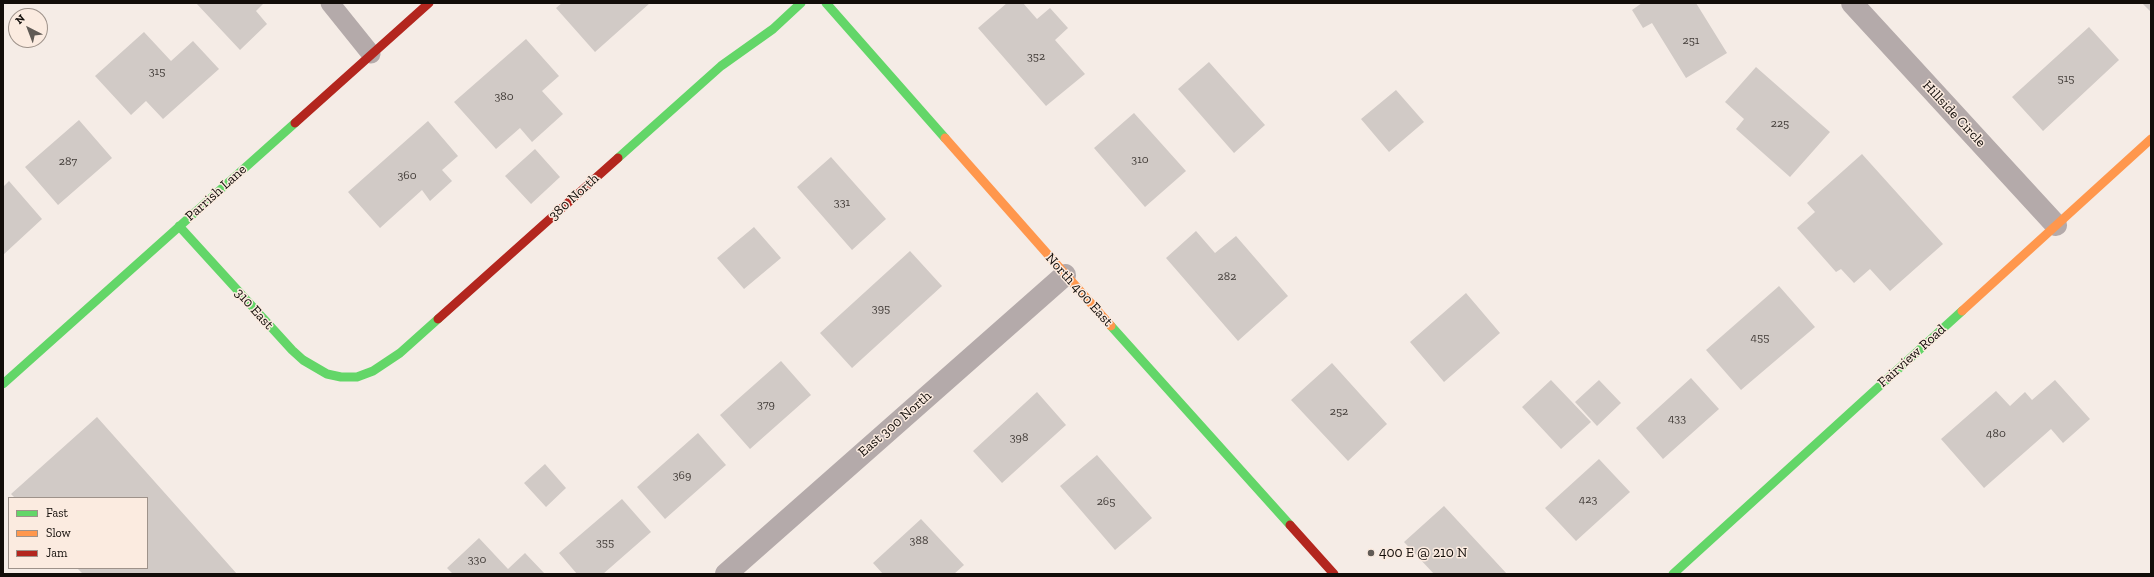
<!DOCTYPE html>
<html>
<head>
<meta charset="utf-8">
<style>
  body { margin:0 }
  #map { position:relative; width:2154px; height:577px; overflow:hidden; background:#f5ece6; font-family:"Zilla Slab",serif }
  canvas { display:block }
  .frame { position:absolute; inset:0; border:4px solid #120d09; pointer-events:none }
  .legend { position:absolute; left:8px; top:497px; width:140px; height:72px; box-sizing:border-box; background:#fbebe0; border:1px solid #9e928a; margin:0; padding:5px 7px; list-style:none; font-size:12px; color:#120d09 }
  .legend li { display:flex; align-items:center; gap:8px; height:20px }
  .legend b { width:20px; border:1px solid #9e928a }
  .north { position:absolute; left:8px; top:8px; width:40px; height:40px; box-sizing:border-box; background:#fbebe0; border:1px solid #9e928a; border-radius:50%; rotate:318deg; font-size:11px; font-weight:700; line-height:16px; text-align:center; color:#120d09 }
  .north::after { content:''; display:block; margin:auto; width:14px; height:18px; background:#615b56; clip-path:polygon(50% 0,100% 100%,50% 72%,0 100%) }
</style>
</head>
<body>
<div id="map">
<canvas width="2154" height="577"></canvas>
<div class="frame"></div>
<ul class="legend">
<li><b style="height:5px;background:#63d668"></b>Fast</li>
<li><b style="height:5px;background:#ff974d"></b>Slow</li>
<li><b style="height:5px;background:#b3261e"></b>Jam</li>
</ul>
<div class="north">N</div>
</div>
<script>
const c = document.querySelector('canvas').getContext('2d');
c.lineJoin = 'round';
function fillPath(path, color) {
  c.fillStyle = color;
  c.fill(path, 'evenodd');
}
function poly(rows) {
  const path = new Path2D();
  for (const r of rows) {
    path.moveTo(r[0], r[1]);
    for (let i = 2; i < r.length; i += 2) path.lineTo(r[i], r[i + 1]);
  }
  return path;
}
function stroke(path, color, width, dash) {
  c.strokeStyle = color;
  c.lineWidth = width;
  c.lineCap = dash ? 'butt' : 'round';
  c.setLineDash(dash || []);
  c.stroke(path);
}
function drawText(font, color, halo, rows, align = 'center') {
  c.font = font + ' "Zilla Slab",serif';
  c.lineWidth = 3;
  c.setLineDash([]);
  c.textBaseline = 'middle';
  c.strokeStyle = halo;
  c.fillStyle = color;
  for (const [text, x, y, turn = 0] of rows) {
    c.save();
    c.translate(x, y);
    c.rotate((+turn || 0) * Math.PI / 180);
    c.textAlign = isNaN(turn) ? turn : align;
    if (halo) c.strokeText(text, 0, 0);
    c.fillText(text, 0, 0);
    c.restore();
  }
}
fillPath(poly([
  [196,3,264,3,256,11,267,24,240,50],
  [562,3,650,3,595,52,556,8],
  [1007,3,1023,3,1037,19,1050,8,1068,28,1055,40,1085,74,1046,106,978,28],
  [1642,3,1696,3,1727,53,1686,78,1652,23,1643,28,1632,10],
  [2142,3,2151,3,2151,12],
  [2089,27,2119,60,2043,131,2012,97],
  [144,32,171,61,193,41,219,69,163,119,146,101,131,115,95,76],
  [526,39,559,76,542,91,563,114,532,142,520,128,496,149,454,102],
  [1209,62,1265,125,1234,153,1178,89],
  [1756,67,1830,132,1790,177,1736,129,1744,119,1725,102],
  [1396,90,1424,122,1389,152,1361,119],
  [1134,113,1186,171,1145,207,1094,148],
  [79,120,112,158,58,205,25,167],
  [428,121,458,156,442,170,452,181,430,201,422,190,380,228,348,192],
  [535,149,560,177,531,204,505,176],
  [1862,154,1943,244,1890,291,1870,269,1854,283,1841,269,1836,272,1797,228,1815,212,1807,203],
  [831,157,886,219,852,250,797,187],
  [9,181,42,219,3,255,3,187],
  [754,227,781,258,744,289,717,258],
  [1196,231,1215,253,1236,236,1288,296,1238,341,1166,258],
  [910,251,942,286,852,368,820,333],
  [1779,286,1815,327,1741,390,1706,350],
  [1466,293,1500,333,1444,382,1410,342],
  [781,361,811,395,750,449,720,415],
  [1332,363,1387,424,1348,461,1291,400],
  [1691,378,1719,409,1663,459,1636,428],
  [1551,380,1591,422,1561,449,1522,407],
  [1599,380,1621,403,1597,426,1575,402],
  [2055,380,2090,419,2063,443,2051,429,1984,488,1941,439,1996,391,2010,406,2025,392,2032,400],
  [1037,392,1066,425,1002,483,973,451],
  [97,417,237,574,83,574,77,568,147,568,147,498,15,498,11,494],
  [698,433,726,465,665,519,637,487],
  [1097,455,1152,518,1115,550,1060,486],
  [1599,459,1630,492,1576,541,1545,508],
  [545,464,566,488,546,507,524,483],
  [622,499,651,532,603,574,577,574,559,553],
  [1444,506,1507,574,1434,574,1404,542],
  [921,519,964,565,954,574,883,574,873,563],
  [479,538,508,569,525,553,545,574,453,574,447,568]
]), '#d1cac6');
stroke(poly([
  [330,3,371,54]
]), '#b4aaaa', 19);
stroke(poly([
  [1852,3,2056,225],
  [726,574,1065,275]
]), '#b4aaaa', 22);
stroke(poly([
  [826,3,945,138],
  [618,158,721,66,773,29,801,3],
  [179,226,292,350,303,360,327,374,341,377,357,377,373,371,400,353,438,319],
  [1111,326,1290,525],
  [3,384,295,123],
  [1673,574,1962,311]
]), '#63d668', 9);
stroke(poly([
  [945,138,1111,326],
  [1962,311,2151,139]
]), '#ff974d', 9);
stroke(poly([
  [295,123,429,3],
  [438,319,618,158],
  [1290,525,1334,574]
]), '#b3261e', 9);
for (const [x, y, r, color] of [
  [1371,553,4,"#615b56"]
]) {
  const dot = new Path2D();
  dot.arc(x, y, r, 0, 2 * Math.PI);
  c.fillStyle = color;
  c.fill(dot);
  stroke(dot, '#fbebe0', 1.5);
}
drawText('12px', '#423c38', null, [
  ["251",1691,41],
  ["352",1036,57],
  ["315",157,72],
  ["515",2066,79],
  ["380",504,97],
  ["225",1780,124],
  ["310",1140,160],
  ["287",68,162],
  ["360",407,176],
  ["331",842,203],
  ["282",1227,277],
  ["395",881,309],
  ["455",1760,338],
  ["379",766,405],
  ["252",1339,412],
  ["433",1677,419],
  ["480",1996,434],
  ["398",1019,438],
  ["369",682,476],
  ["423",1588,500],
  ["265",1106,502],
  ["388",919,541],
  ["355",605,543],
  ["330",477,560]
]);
drawText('14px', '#120d09', '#fbebe0', [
  ["Hillside Circle",1954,114,47],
  ["Parrish Lane",216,193,-42],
  ["380 North",574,197,-42],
  ["North 400 East",1079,290,48],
  ["310 East",254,309,48],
  ["Fairview Road",1912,356,-42],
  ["East 300 North",895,424,-41]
]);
drawText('14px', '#120d09', '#fbebe0', [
  ["400 E @ 210 N",1379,553]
], 'left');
</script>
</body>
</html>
